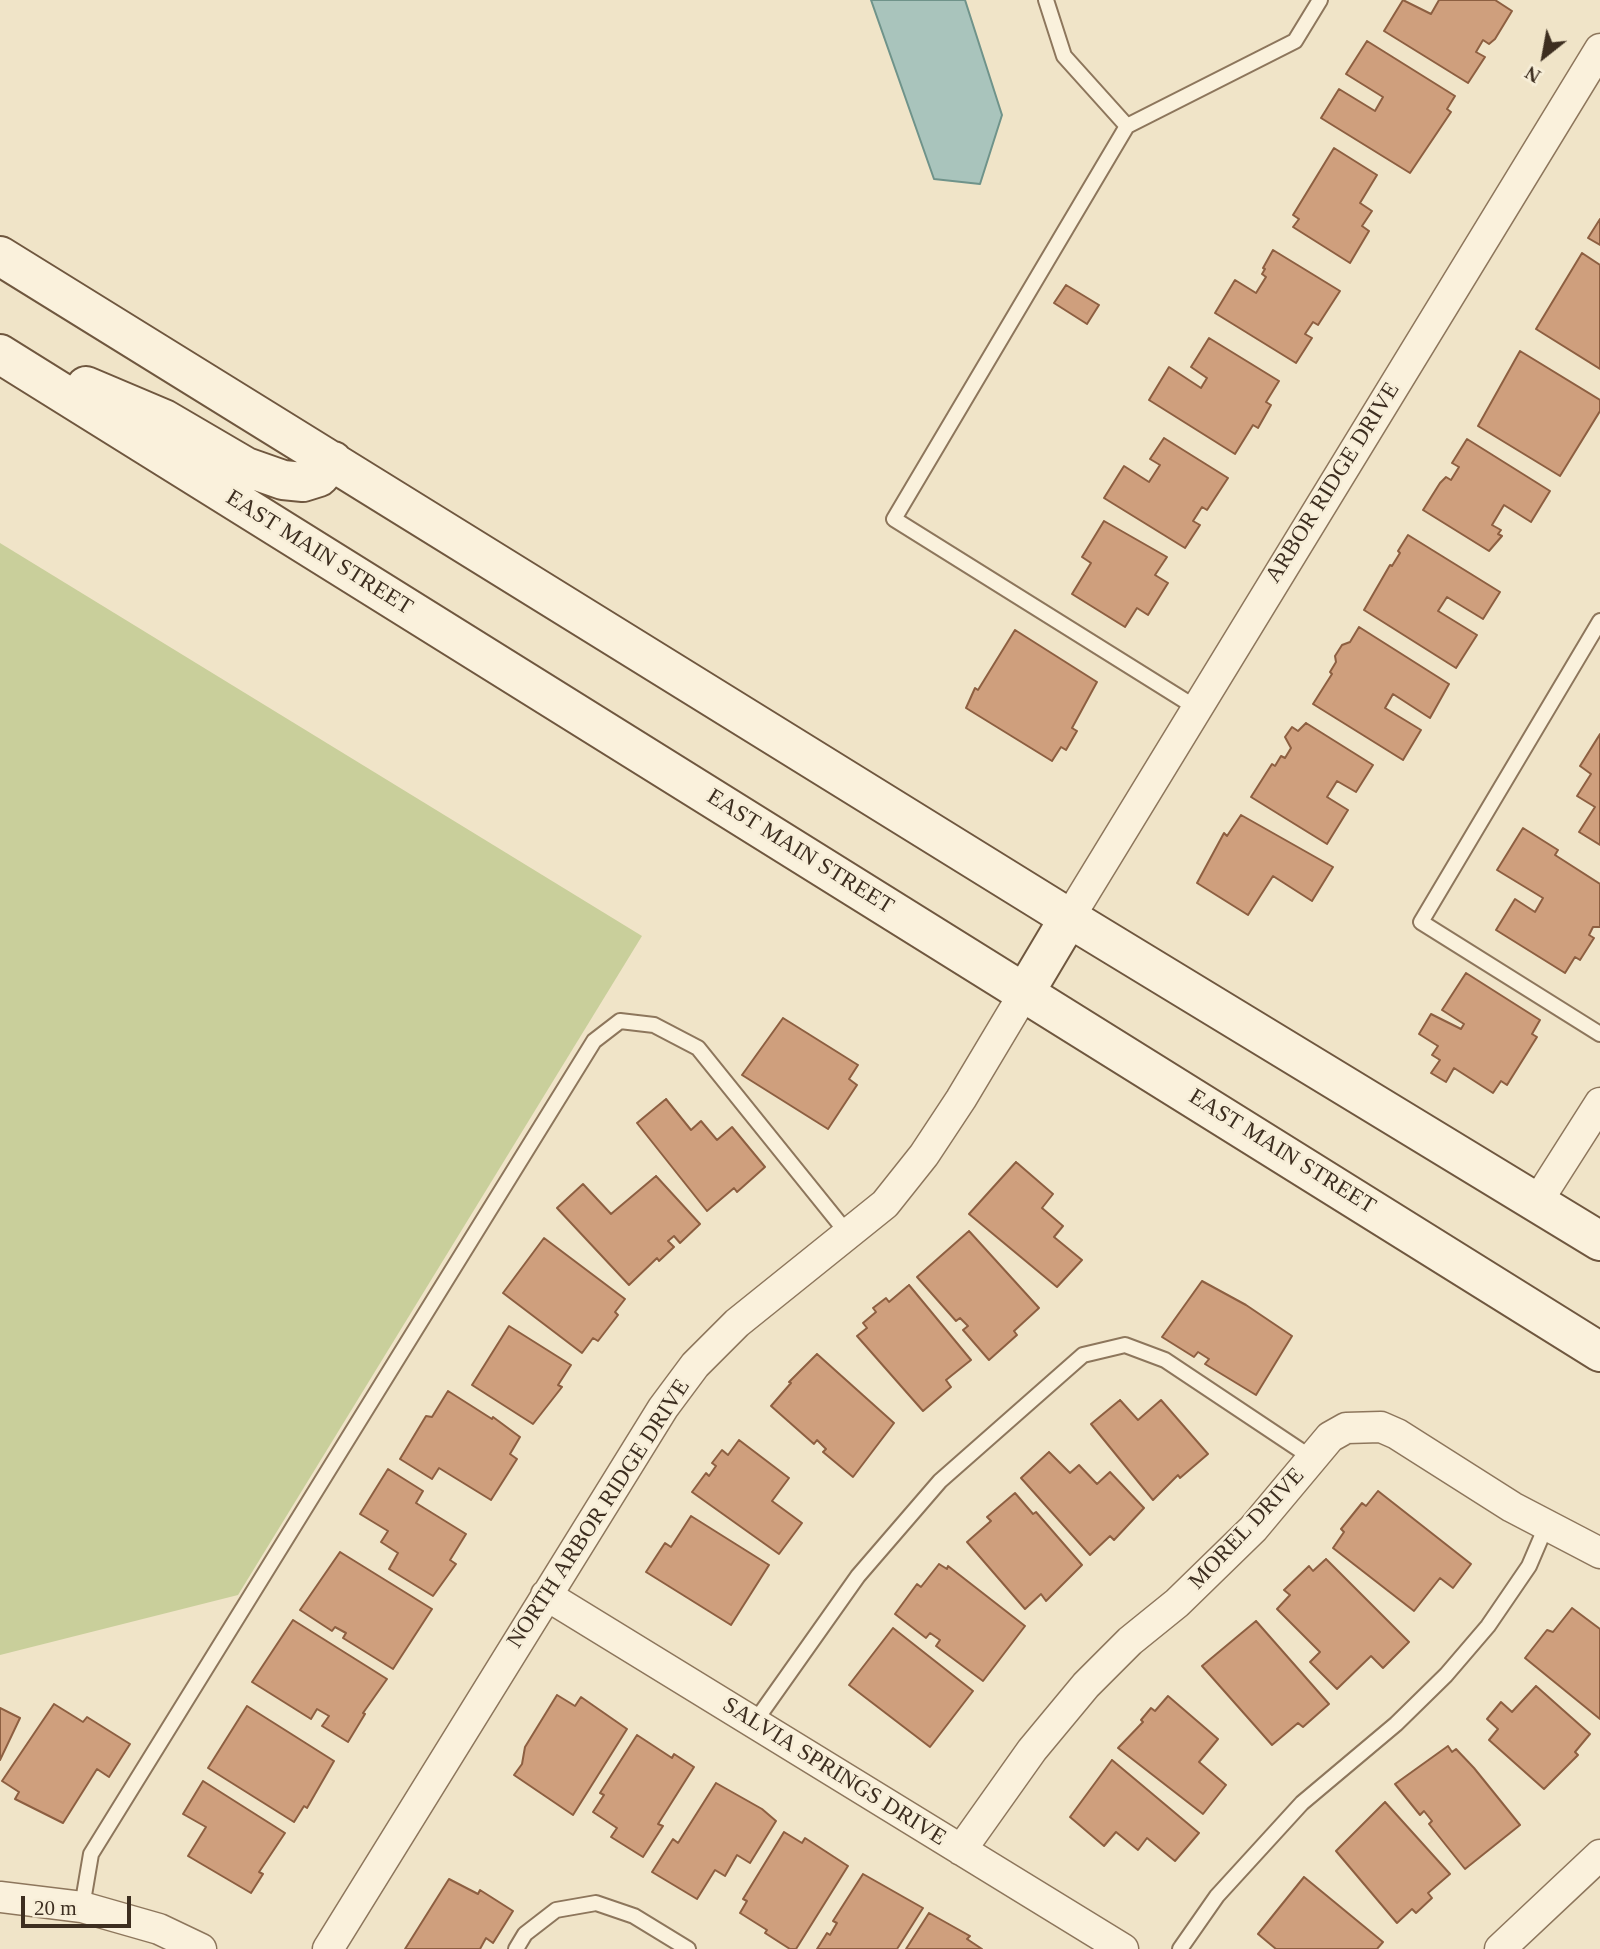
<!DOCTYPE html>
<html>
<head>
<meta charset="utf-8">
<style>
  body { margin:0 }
  #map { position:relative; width:1600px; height:1949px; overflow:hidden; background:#f0e4c8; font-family:"Times New Roman",serif }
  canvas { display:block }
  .north { position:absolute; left:1509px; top:21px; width:70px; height:70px; -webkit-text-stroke:5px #f7eed8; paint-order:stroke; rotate:211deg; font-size:19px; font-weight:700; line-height:28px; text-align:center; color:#3d2e20 }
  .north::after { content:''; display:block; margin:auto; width:24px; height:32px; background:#3d2e20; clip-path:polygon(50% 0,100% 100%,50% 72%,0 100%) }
  .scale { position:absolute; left:21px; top:1896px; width:110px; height:32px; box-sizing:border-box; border:4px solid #3d2e20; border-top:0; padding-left:9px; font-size:21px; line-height:24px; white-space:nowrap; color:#3d2e20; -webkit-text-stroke:5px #f7eed8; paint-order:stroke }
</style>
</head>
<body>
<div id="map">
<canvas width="1600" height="1949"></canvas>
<div class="north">N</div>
<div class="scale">20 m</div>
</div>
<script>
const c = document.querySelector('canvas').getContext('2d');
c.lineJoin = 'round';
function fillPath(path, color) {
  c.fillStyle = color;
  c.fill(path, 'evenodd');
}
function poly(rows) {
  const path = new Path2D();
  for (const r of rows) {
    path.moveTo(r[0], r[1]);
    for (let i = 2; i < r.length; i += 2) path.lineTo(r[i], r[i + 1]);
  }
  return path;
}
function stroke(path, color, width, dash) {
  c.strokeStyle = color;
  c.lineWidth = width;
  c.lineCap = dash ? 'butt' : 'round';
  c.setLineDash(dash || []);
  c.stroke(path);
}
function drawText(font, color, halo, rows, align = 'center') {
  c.font = font + ' "Times New Roman",serif';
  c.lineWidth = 5;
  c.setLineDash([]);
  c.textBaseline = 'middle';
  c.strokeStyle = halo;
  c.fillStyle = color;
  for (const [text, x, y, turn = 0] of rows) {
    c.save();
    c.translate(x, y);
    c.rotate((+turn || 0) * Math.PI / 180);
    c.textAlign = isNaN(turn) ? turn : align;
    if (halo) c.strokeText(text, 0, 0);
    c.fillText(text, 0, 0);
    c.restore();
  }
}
fillPath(poly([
  [0,543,642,936,238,1595,0,1655]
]), '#c9cf9b');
const water = poly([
  [871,0,965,0,1002,115,980,184,934,179,871,0]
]);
fillPath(water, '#a9c4bc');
stroke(water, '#6f938a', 2);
const building = poly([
  [1403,0,1431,14,1439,0,1495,0,1512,11,1495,39,1489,44,1483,40,1476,52,1485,57,1468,83,1384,31,1403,0],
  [1367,41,1455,96,1447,109,1451,112,1410,173,1321,118,1339,89,1375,111,1383,97,1346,74,1367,41],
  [1334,148,1377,175,1360,203,1372,211,1362,226,1369,231,1350,263,1293,227,1299,219,1293,215,1334,148],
  [1600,219,1600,245,1588,238,1600,219],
  [1273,250,1340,291,1318,325,1313,322,1305,334,1312,338,1296,363,1215,313,1235,280,1256,293,1266,277,1262,274,1265,269,1263,268,1273,250],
  [1582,253,1600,265,1600,369,1536,329,1582,253],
  [1066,285,1099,305,1087,324,1054,303,1066,285],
  [1209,338,1279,381,1266,402,1271,405,1258,428,1253,425,1235,454,1149,400,1169,367,1201,388,1207,378,1191,367,1209,338],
  [1520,351,1600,400,1600,411,1560,476,1478,426,1520,351],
  [1164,438,1228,478,1207,510,1202,507,1193,521,1200,525,1185,548,1104,498,1124,466,1149,482,1160,465,1150,459,1164,438],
  [1467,439,1550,491,1531,522,1504,505,1492,525,1501,530,1498,534,1502,536,1489,551,1423,510,1440,483,1446,477,1451,480,1459,467,1452,463,1467,439],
  [1104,521,1167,557,1155,575,1168,583,1148,615,1137,608,1125,627,1072,594,1091,563,1082,557,1104,521],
  [1408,535,1500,592,1483,619,1447,597,1438,611,1477,635,1456,668,1364,610,1390,565,1392,566,1400,553,1398,551,1408,535],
  [1359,627,1449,684,1430,718,1393,694,1385,708,1421,730,1403,760,1313,704,1332,674,1330,672,1336,662,1335,656,1342,645,1350,642,1359,627],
  [1015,630,1097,682,1072,728,1077,731,1066,750,1061,747,1052,761,966,708,975,688,978,690,1015,630],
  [1306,723,1373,765,1356,792,1337,781,1327,797,1348,810,1327,844,1251,797,1272,764,1275,766,1281,756,1285,758,1291,748,1285,737,1292,727,1298,731,1306,723],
  [1600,734,1600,845,1579,832,1595,807,1577,796,1591,774,1580,766,1600,734],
  [1241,815,1333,867,1312,901,1273,876,1248,915,1197,883,1224,833,1227,836,1241,815],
  [1523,828,1558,850,1555,855,1600,884,1600,927,1593,927,1589,935,1594,938,1580,960,1575,957,1565,973,1496,930,1515,899,1535,912,1543,898,1497,870,1523,828],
  [1466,973,1540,1020,1532,1034,1537,1037,1507,1085,1501,1081,1493,1093,1454,1068,1446,1082,1431,1073,1440,1060,1432,1055,1438,1046,1419,1034,1431,1014,1461,1029,1464,1024,1442,1010,1466,973],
  [783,1018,858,1065,849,1079,857,1085,828,1129,742,1075,783,1018],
  [666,1099,691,1130,701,1121,717,1140,732,1127,765,1167,737,1192,734,1188,707,1211,637,1123,666,1099],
  [1016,1162,1053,1194,1042,1208,1063,1226,1054,1237,1082,1260,1057,1287,969,1214,1016,1162],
  [656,1176,700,1224,680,1243,674,1236,668,1241,674,1247,659,1261,657,1258,629,1285,557,1208,583,1184,611,1214,656,1176],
  [969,1231,1039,1308,1014,1331,1017,1335,989,1360,963,1330,968,1326,960,1318,956,1321,917,1277,969,1231],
  [544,1238,625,1299,615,1312,618,1315,598,1341,593,1338,582,1353,503,1293,544,1238],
  [1202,1281,1246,1305,1292,1336,1256,1395,1205,1364,1209,1359,1198,1352,1194,1357,1162,1337,1202,1281],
  [909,1285,971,1360,946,1380,951,1387,923,1411,857,1336,867,1328,863,1323,876,1312,873,1308,886,1298,889,1302,909,1285],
  [509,1326,571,1365,558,1385,562,1387,533,1424,472,1385,509,1326],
  [817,1354,894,1423,853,1477,823,1452,826,1449,817,1440,814,1444,771,1406,791,1383,789,1382,817,1354],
  [448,1391,492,1419,493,1417,520,1437,510,1454,517,1459,491,1500,439,1468,432,1479,400,1459,426,1416,432,1417,448,1391],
  [1120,1400,1138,1420,1161,1400,1208,1454,1180,1478,1178,1475,1153,1500,1091,1424,1120,1400],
  [739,1440,789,1478,772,1501,802,1523,779,1554,692,1492,706,1473,709,1476,716,1466,712,1463,722,1450,728,1455,739,1440],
  [1049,1452,1070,1473,1079,1465,1097,1484,1110,1472,1144,1508,1114,1540,1110,1536,1090,1555,1021,1478,1049,1452],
  [388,1469,423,1491,416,1503,466,1534,450,1560,456,1564,433,1596,389,1569,398,1553,381,1542,388,1531,360,1514,388,1469],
  [1378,1491,1471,1564,1453,1588,1440,1578,1414,1611,1333,1548,1344,1532,1341,1529,1362,1503,1366,1506,1378,1491],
  [1015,1493,1033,1514,1036,1512,1082,1565,1046,1601,1041,1594,1025,1609,967,1542,991,1521,987,1517,1015,1493],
  [691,1516,769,1565,731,1625,646,1572,665,1543,671,1547,691,1516],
  [340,1552,432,1609,393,1669,343,1638,346,1633,335,1627,332,1631,300,1610,340,1552],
  [1326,1559,1409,1642,1383,1668,1371,1656,1337,1689,1310,1662,1320,1652,1277,1609,1290,1595,1284,1590,1309,1566,1313,1571,1326,1559],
  [939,1564,947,1569,948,1566,1025,1626,983,1681,936,1646,940,1640,930,1633,926,1638,895,1614,917,1584,921,1587,939,1564],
  [1572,1608,1600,1629,1600,1719,1525,1658,1547,1630,1553,1632,1572,1608],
  [293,1620,387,1679,363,1713,365,1714,348,1742,322,1726,329,1716,317,1709,311,1719,252,1682,293,1620],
  [1256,1621,1329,1704,1303,1727,1298,1723,1272,1745,1202,1666,1256,1621],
  [893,1628,973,1691,930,1747,849,1685,893,1628],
  [1536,1686,1590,1734,1575,1752,1578,1755,1544,1789,1489,1740,1498,1729,1487,1719,1501,1702,1512,1712,1536,1686],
  [557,1695,575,1706,581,1697,627,1729,573,1815,514,1775,522,1764,525,1747,557,1695],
  [1168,1696,1218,1739,1199,1762,1226,1785,1203,1814,1118,1748,1143,1722,1141,1720,1151,1708,1155,1711,1168,1696],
  [54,1704,83,1722,87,1717,130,1744,109,1777,97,1769,63,1823,15,1799,19,1792,2,1781,54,1704],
  [247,1706,334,1761,307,1808,304,1806,294,1822,208,1768,247,1706],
  [0,1708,20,1718,0,1760,0,1708],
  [637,1735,672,1758,674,1754,694,1767,658,1824,663,1826,643,1857,611,1837,617,1828,593,1812,604,1795,600,1793,637,1735],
  [1448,1746,1452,1752,1456,1749,1474,1768,1520,1825,1465,1869,1429,1824,1432,1821,1424,1811,1420,1815,1395,1784,1448,1746],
  [1112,1760,1199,1833,1175,1861,1147,1838,1138,1850,1116,1832,1104,1846,1070,1817,1112,1760],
  [203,1781,285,1833,259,1872,263,1874,251,1893,188,1856,206,1827,183,1814,203,1781],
  [716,1783,762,1809,776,1821,750,1863,737,1855,725,1876,715,1870,697,1899,652,1872,673,1839,678,1843,716,1783],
  [1385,1802,1450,1874,1428,1893,1432,1898,1416,1913,1412,1909,1397,1923,1336,1851,1385,1802],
  [784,1832,802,1843,805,1838,848,1866,796,1949,790,1949,765,1933,767,1930,740,1913,747,1901,743,1899,784,1832],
  [863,1874,923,1908,897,1949,817,1949,827,1933,830,1935,837,1923,833,1921,863,1874],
  [1304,1877,1383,1942,1377,1949,1276,1949,1258,1934,1304,1877],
  [449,1879,478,1894,480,1890,513,1911,493,1943,486,1938,480,1949,405,1949,449,1879],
  [929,1913,970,1936,967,1939,982,1949,906,1949,929,1913]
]);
fillPath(building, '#cf9f7d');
stroke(building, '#8d5f41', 2);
const service = poly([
  [1046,0,1064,56,1127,126],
  [1600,621,1421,922,1600,1034],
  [1195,707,894,519,1127,126,1295,41,1320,0],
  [754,1723,858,1576,940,1481,1083,1355,1125,1345,1165,1360,1312,1458],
  [82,1907,91,1854,594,1041,620,1021,654,1025,698,1048,848,1234],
  [516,1949,525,1934,556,1910,596,1903,634,1916,688,1949],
  [1180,1949,1217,1896,1302,1803,1396,1724,1446,1675,1488,1626,1529,1566,1547,1524]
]);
const minor = poly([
  [1069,918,1600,49],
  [1537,1202,1600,1103],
  [546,1595,1123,1949],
  [961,1850,1032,1750,1086,1685,1130,1641,1177,1603,1253,1529,1330,1437,1346,1428,1381,1427,1397,1434,1512,1507,1600,1553],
  [0,1897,82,1907,159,1929,201,1949],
  [328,1949,663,1408,695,1365,737,1323,885,1204,924,1155,961,1099,1025,992],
  [1500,1949,1600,1855]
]);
const secondary = poly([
  [0,256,1069,918,1600,1241],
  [0,354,1600,1352],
  [86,386,164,419,246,467,283,480,303,482,319,477,333,461],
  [1025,992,1069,918]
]);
stroke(service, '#8d765c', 18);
stroke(minor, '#8d765c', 33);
stroke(secondary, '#6f573f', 42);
stroke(service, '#faf1dc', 14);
stroke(minor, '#faf1dc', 30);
stroke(secondary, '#faf1dc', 38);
drawText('23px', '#3d2e20', '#f7eed8', [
  ["ARBOR RIDGE DRIVE",1333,483,-58],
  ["EAST MAIN STREET",319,553,32],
  ["EAST MAIN STREET",800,852,32],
  ["EAST MAIN STREET",1282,1152,32],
  ["NORTH ARBOR RIDGE DRIVE",599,1514,-57],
  ["MOREL DRIVE",1247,1529,-47],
  ["SALVIA SPRINGS DRIVE",834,1772,32]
]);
</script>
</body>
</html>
